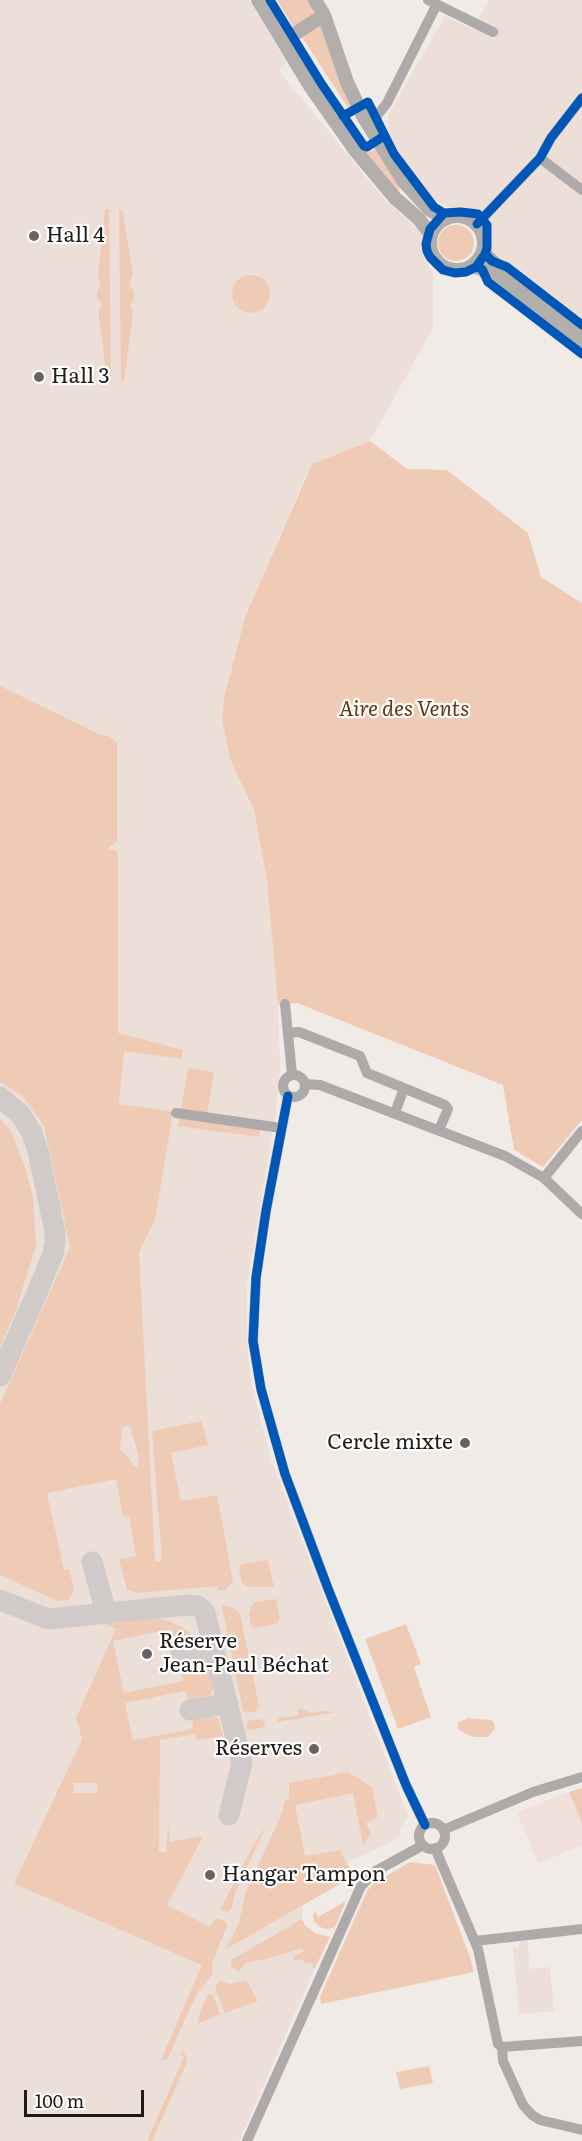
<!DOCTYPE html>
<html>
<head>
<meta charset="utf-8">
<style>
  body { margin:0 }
  #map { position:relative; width:582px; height:2141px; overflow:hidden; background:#f1ebe8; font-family:Literata,serif }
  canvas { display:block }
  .scale { position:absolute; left:24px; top:2090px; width:120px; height:27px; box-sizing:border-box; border:3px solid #1e1a18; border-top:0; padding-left:8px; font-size:18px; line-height:21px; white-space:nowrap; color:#1e1a18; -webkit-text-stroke:4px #fff; paint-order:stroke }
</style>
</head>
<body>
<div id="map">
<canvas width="582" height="2141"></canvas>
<div class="scale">100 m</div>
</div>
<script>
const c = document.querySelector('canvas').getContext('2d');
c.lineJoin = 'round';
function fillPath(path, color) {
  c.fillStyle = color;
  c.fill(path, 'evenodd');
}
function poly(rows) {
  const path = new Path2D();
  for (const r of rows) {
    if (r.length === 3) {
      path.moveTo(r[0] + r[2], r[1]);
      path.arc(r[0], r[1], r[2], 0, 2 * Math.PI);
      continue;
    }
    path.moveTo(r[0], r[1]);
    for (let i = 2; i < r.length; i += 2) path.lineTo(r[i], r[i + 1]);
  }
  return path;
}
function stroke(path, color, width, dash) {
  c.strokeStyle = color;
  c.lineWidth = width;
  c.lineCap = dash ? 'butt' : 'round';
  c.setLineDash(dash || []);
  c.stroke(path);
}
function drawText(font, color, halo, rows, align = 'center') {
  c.font = font + ' Literata,serif';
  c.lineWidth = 4.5;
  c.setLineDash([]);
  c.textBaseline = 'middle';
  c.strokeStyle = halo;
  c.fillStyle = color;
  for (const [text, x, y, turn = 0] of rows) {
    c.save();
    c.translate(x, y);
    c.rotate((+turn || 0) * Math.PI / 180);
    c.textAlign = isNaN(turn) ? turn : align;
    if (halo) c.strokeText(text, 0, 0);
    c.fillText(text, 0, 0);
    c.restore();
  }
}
fillPath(poly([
  [0,0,249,0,287,63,279,71,384,199,423,234,422,254,433,273,433,328,370,441,312,464,306,475,245,617,231,669,222,720,230,759,254,810,267,881,278,1005,280,1065,276,1112,247,1287,247,1342,251,1383,272,1462,408,1816,400,1830,401,1837,347,1863,342,1855,264,1928,303,1905,302,1919,314,1970,239,2141,0,2141],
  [489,0,582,0,582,318,492,261,479,222,432,199,395,151,388,137,388,115,445,16,473,29],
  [527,1941,530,1969,550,1967,554,2011,519,2014,513,1948,519,1947,519,1942]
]), '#ecdfd8');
fillPath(poly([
  [569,1792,582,1823,582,1845,538,1863,517,1812]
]), '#f0dfdb');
fillPath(poly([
  [277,0,310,0,314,11,312,18,294,28],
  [321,25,356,113,352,114,302,37],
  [293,43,364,148,370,152,377,148,397,180,400,191,395,190,366,157,316,82,293,46],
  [105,209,109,209,111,383,108,383,99,319,99,310,103,304,97,299,97,292,101,286,98,276],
  [119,210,122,210,133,274,129,285,134,291,134,299,130,305,133,314,124,381,121,381],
  [456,243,18],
  [251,294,19],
  [370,441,407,469,447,470,528,533,541,577,582,603,582,1120,543,1167,514,1150,503,1085,297,1003,278,1005,267,881,254,810,230,759,222,720,224,698,245,617,312,464],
  [0,686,101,735,109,736,117,743,117,842,110,846,108,849,117,851,118,856,118,1033,183,1050,181,1059,124,1051,119,1104,173,1112,155,1220,139,1252,155,1561,162,1561,152,1431,201,1421,208,1445,171,1453,181,1501,217,1495,233,1581,225,1590,219,1591,217,1586,138,1593,127,1590,119,1559,136,1556,129,1516,123,1517,116,1479,47,1493,64,1570,69,1569,74,1589,69,1600,58,1601,0,1575,0,1404,70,1247,44,1126,23,1096,0,1082],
  [130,1425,138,1454,139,1467,134,1467,129,1458,120,1450,122,1427],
  [188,1068,214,1072,207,1115,181,1111],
  [179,1118,260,1128,259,1137,178,1126],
  [0,1119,11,1131,25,1167,33,1197,36,1246,20,1296,18,1306,0,1347],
  [266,1560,268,1560,274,1587,248,1587,242,1582,239,1570,241,1564],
  [276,1599,280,1618,278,1618,279,1623,254,1628,251,1626,249,1614,252,1605,255,1602],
  [224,1605,234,1608,240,1614,259,1706,256,1711,247,1713,243,1711,222,1607],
  [151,1617,169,1621,182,1627,195,1638,195,1640,192,1643,176,1646,172,1629,113,1641,124,1693,183,1681,180,1663,187,1662,186,1657,202,1654,206,1657,213,1689,210,1695,188,1700,186,1691,125,1703,133,1740,193,1729,192,1718,211,1715,218,1718,223,1736,197,1740,195,1734,160,1740,159,1852,166,1853,168,1824,170,1842,203,1836,167,1905,210,1927,216,1918,225,1921,227,1925,212,1964,213,1973,196,1995,168,2058,163,2060,161,2060,202,1965,14,1884,82,1739,76,1718,116,1629,103,1623],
  [74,1783,97,1783,98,1793,74,1793],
  [406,1624,421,1664,414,1667,431,1717,398,1729,365,1639],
  [300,1708,312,1713,323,1711,336,1712,278,1722,278,1719,282,1716,284,1718,299,1715,298,1709],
  [468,1718,491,1720,494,1722,495,1729,489,1736,486,1737,475,1737,466,1734,458,1729,458,1725,459,1722],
  [259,1719,264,1721,265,1727,247,1730,246,1725,248,1721],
  [348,1772,372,1787,378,1817,366,1823,371,1834,363,1845,353,1793,295,1805,305,1856,340,1850,354,1876,226,1949,239,1923,245,1894,282,1813,285,1800,289,1799,289,1783],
  [582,1788,582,1823,569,1792],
  [267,1824,235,1893,232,1907,228,1912,220,1910,253,1846],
  [410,1862,435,1865,470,1957,474,1972,321,2004,320,1997,367,1891,373,1884],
  [346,1901,335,1927,328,1929,322,1928,314,1922,313,1917,315,1911,318,1917],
  [302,1919,305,1925,315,1933,330,1937,314,1970,312,1962,306,1963,300,1959,294,1961,293,1957,304,1951,302,1948,273,1957,245,1963,239,1972,231,1966,231,1960],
  [220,1980,229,1984,246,1980,258,2001,225,2013,215,1988],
  [208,1994,213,1995,220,2014,197,2024,202,2007],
  [182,2050,186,2056,187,2062,152,2141,147,2141,184,2057,180,2055],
  [429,2066,433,2083,400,2089,396,2072]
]), '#efcbb5');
stroke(poly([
  [0,1097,21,1115,32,1133,38,1151,55,1232,55,1243,53,1254,36,1295,0,1376],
  [92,1562,106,1613],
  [0,1600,48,1619,187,1605,198,1606,205,1613,242,1763,229,1815],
  [181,1652,213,1646],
  [190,1710,228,1703]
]), '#d0cbc9', 21);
stroke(poly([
  [428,0,493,32],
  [367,122,376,117,387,103,437,4],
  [540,158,582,190],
  [477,224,540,158,551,138,582,98],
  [285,1004,292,1074],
  [288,1033,299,1032,360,1056,367,1073,445,1105,448,1109,439,1130],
  [294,1086,11],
  [305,1084,320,1085,505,1156,544,1178,582,1214],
  [288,1096,266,1211,256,1278,253,1341,261,1389,285,1474,327,1586,406,1785,425,1825],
  [176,1113,281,1128],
  [395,1113,404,1088],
  [544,1178,582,1131],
  [432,1836,13],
  [443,1830,533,1792,582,1777],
  [435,1848,478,1949,498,2044,502,2047,503,2061,523,2105,532,2115,540,2120,582,2130],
  [475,1941,582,1929],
  [502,2047,582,2041],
  [247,2141,361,1886,376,1871,423,1845]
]), '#aeaaaa', 10);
stroke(poly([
  [258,0,310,86,355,150,395,198,419,219,431,235],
  [315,0,324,15,347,82,363,116,404,182,429,209,445,219],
  [284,41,324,15],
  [457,243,27],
  [483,252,495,264,582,332],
  [472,266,482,269,582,346]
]), '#b1aeac', 14);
stroke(poly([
  [270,0,321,83,364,146,367,147,384,136],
  [343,116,368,102,394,154,434,207,444,213,461,212,478,214,487,225,487,248,485,254,476,267,466,272,455,273,443,270,430,257,427,251,426,244,430,229,444,213],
  [477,224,540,158,551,138,582,98],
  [485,254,492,261,507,267,582,325],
  [476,267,482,269,488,282,582,354],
  [288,1096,266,1211,256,1278,253,1341,261,1389,285,1474,327,1586,406,1785,425,1825]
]), '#0057b8', 9);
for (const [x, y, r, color] of [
  [34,236,6,"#686361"],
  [39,377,6,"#686361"],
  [465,1443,6,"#686361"],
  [147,1654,6,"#686361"],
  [314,1749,6,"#686361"],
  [210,1875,6,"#686361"]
]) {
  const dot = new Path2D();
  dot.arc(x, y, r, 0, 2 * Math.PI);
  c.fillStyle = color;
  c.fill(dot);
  stroke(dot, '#fff', 2);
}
drawText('21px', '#1e1a18', '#fff', [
  ["Hall 4",46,236],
  ["Hall 3",51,377],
  ["Cercle mixte",453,1443,"right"],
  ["Réserve",159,1642],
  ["Jean-Paul Béchat",159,1666],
  ["Réserves",302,1749,"right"],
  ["Hangar Tampon",222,1875]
], 'left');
drawText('italic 21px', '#623616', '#fff', [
  ["Aire des Vents",404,710]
]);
</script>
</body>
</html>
